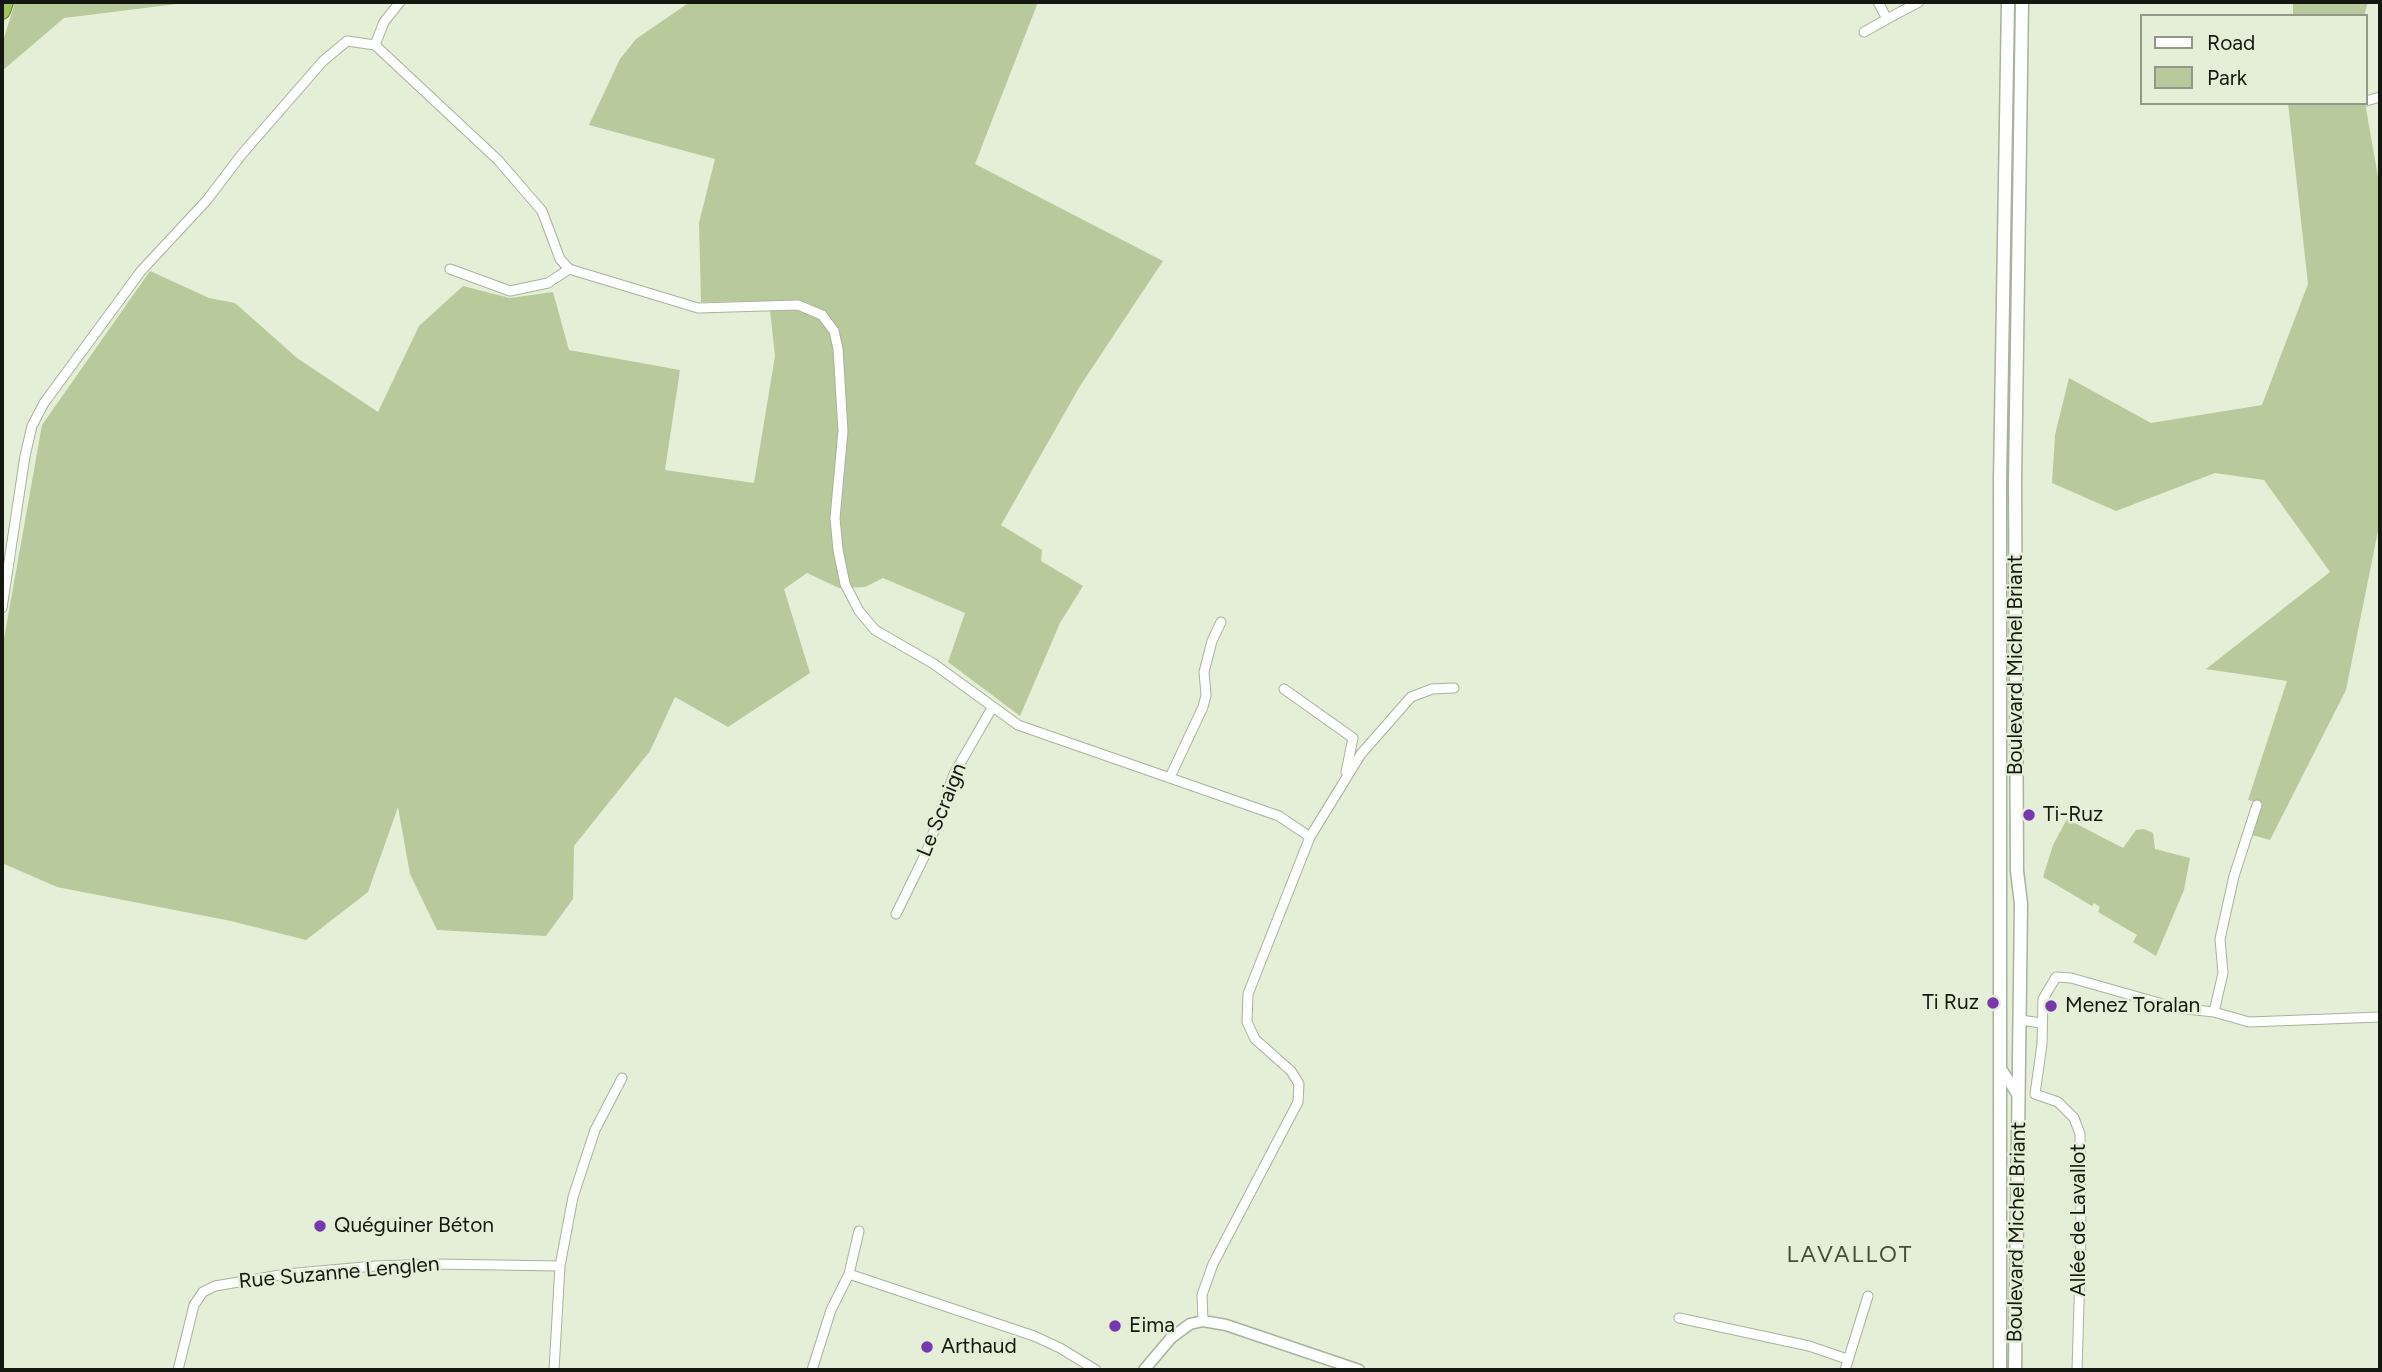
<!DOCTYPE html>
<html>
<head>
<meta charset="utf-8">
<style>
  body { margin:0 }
  #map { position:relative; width:2382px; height:1372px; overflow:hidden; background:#e5eed7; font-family:Figtree,sans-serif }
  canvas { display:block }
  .frame { position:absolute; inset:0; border:4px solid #151810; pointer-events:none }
  .legend { position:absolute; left:2140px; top:14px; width:228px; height:91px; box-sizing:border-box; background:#e5eed7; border:2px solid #929887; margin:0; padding:9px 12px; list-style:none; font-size:21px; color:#151810 }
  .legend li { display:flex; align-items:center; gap:14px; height:35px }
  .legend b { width:35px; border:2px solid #929887 }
</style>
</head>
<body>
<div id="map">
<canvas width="2382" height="1372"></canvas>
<div class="frame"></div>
<ul class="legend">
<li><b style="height:9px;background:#fff"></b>Road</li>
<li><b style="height:19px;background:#b8ca9b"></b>Park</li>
</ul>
</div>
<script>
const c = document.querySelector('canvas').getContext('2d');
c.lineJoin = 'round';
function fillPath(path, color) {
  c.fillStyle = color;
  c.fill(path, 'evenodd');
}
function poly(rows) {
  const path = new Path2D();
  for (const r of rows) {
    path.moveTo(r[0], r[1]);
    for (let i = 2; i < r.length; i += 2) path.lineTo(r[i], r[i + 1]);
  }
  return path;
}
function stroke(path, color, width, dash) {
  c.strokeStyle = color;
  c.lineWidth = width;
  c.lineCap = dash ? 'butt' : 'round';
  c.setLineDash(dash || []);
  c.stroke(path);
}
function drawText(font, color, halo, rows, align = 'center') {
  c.font = font + ' Figtree,sans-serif';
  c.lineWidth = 5;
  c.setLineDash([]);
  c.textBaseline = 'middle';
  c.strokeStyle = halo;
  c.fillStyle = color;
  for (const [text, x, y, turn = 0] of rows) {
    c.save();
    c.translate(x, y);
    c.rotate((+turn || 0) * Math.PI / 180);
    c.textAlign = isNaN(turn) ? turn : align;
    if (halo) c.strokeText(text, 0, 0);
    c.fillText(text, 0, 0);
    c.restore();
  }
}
fillPath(poly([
  [15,2,185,2,185,3,64,18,2,71,2,45],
  [687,2,1038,2,975,164,1163,261,1080,386,1001,525,1042,550,1041,561,1083,586,1060,623,1020,716,948,662,965,613,883,578,865,587,839,588,807,573,784,589,810,673,728,727,675,697,650,751,574,846,573,899,546,936,437,930,410,874,398,807,368,892,306,940,231,921,57,887,2,863,2,650,42,425,150,271,209,298,235,303,297,358,378,412,419,326,463,286,510,298,553,292,569,350,680,370,665,470,754,483,775,356,769,301,701,302,699,223,715,159,589,125,620,59,636,39,687,4],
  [2293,2,2368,2,2364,16,2293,16],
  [2288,103,2365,103,2380,188,2380,521,2346,690,2270,840,2252,835,2261,803,2248,800,2287,681,2206,669,2330,572,2264,480,2215,473,2116,511,2052,483,2055,435,2069,378,2151,423,2262,405,2308,284],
  [2067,819,2123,848,2136,830,2144,829,2153,833,2155,849,2190,858,2184,890,2156,956,2133,942,2137,935,2098,912,2100,907,2094,903,2092,906,2043,877,2053,845]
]), '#b8ca9b');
const minor = poly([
  [1878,2,1887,19,1919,2],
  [1864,32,1887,19],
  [375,45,384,22,400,2],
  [2366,101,2380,97],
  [450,269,510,291,548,283,569,269],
  [2,608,25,456,32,426,44,403,141,271,207,200,242,154,323,61,347,41,375,45,498,160,542,211,560,259,569,269,698,308,798,305,822,315,834,331,838,349,843,431,835,518,838,550,845,584,859,611,875,630,934,664,1018,725,1279,816,1310,837,1248,994,1247,1022,1255,1039,1291,1071,1299,1084,1298,1102,1213,1264,1202,1295,1203,1321],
  [1284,689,1353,738,1346,772],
  [1170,777,1203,707,1206,695,1204,672,1212,641,1221,622],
  [1310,837,1361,754,1411,697,1432,689,1454,688],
  [896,914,926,853,954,774,992,708],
  [2214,1012,2223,973,2220,939,2234,876,2257,805],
  [2020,1020,2042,1023],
  [2035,1094,2042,1044,2043,999,2056,977,2071,978,2177,1008,2214,1012,2249,1022,2380,1017],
  [2035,1094,2058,1102,2074,1118,2080,1134,2081,1237,2077,1370],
  [849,1274,859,1231],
  [1679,1318,1809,1346,1847,1359],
  [178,1370,194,1305,203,1292,215,1286,286,1274,375,1266,435,1264,560,1266],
  [554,1370,560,1266,573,1197,595,1130,622,1078],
  [812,1370,831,1310,849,1274,1034,1336,1060,1348,1096,1370],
  [1845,1370,1868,1296]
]);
const tertiary = poly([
  [2000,1067,2019,1097],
  [1144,1370,1171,1338,1190,1324,1203,1321,1226,1325,1359,1370]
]);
const secondary = poly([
  [2000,1370,2000,480,2008,2],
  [2015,1370,2021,904,2017,871,2015,482,2022,2]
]);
const trunk = poly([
  [2,11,5,2]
]);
stroke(minor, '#a9b29c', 11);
stroke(tertiary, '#a9b29c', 13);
stroke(secondary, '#a9b29c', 15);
stroke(trunk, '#627d23', 18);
stroke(minor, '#fff', 9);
stroke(tertiary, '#fff', 10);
stroke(secondary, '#fff', 12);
stroke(trunk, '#a3c357', 16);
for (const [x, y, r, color] of [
  [2029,815,7,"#7738ad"],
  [1993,1003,7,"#7738ad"],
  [2051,1006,7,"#7738ad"],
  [320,1226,7,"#7738ad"],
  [1115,1326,7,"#7738ad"],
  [927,1347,7,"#7738ad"]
]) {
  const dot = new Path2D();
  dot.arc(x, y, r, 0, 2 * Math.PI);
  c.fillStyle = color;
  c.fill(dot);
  stroke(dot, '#e5eed7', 2.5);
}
drawText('21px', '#151810', '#e5eed7', [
  ["Boulevard Michel Briant",2016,665,-90],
  ["Le Scraign",942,810,-68],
  ["Allée de Lavallot",2079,1220,-90],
  ["Boulevard Michel Briant",2017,1232,-89],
  ["Rue Suzanne Lenglen",339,1273,-5]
]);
drawText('21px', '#151810', '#e5eed7', [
  ["Ti-Ruz",2043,815],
  ["Ti Ruz",1979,1003,"right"],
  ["Menez Toralan",2065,1006],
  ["Quéguiner Béton",334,1226],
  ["Eima",1129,1326],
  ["Arthaud",941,1347]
], 'left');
c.letterSpacing = '2px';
drawText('23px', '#454d3a', '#e5eed7', [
  ["LAVALLOT",1850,1255]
]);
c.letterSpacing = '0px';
</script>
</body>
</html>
